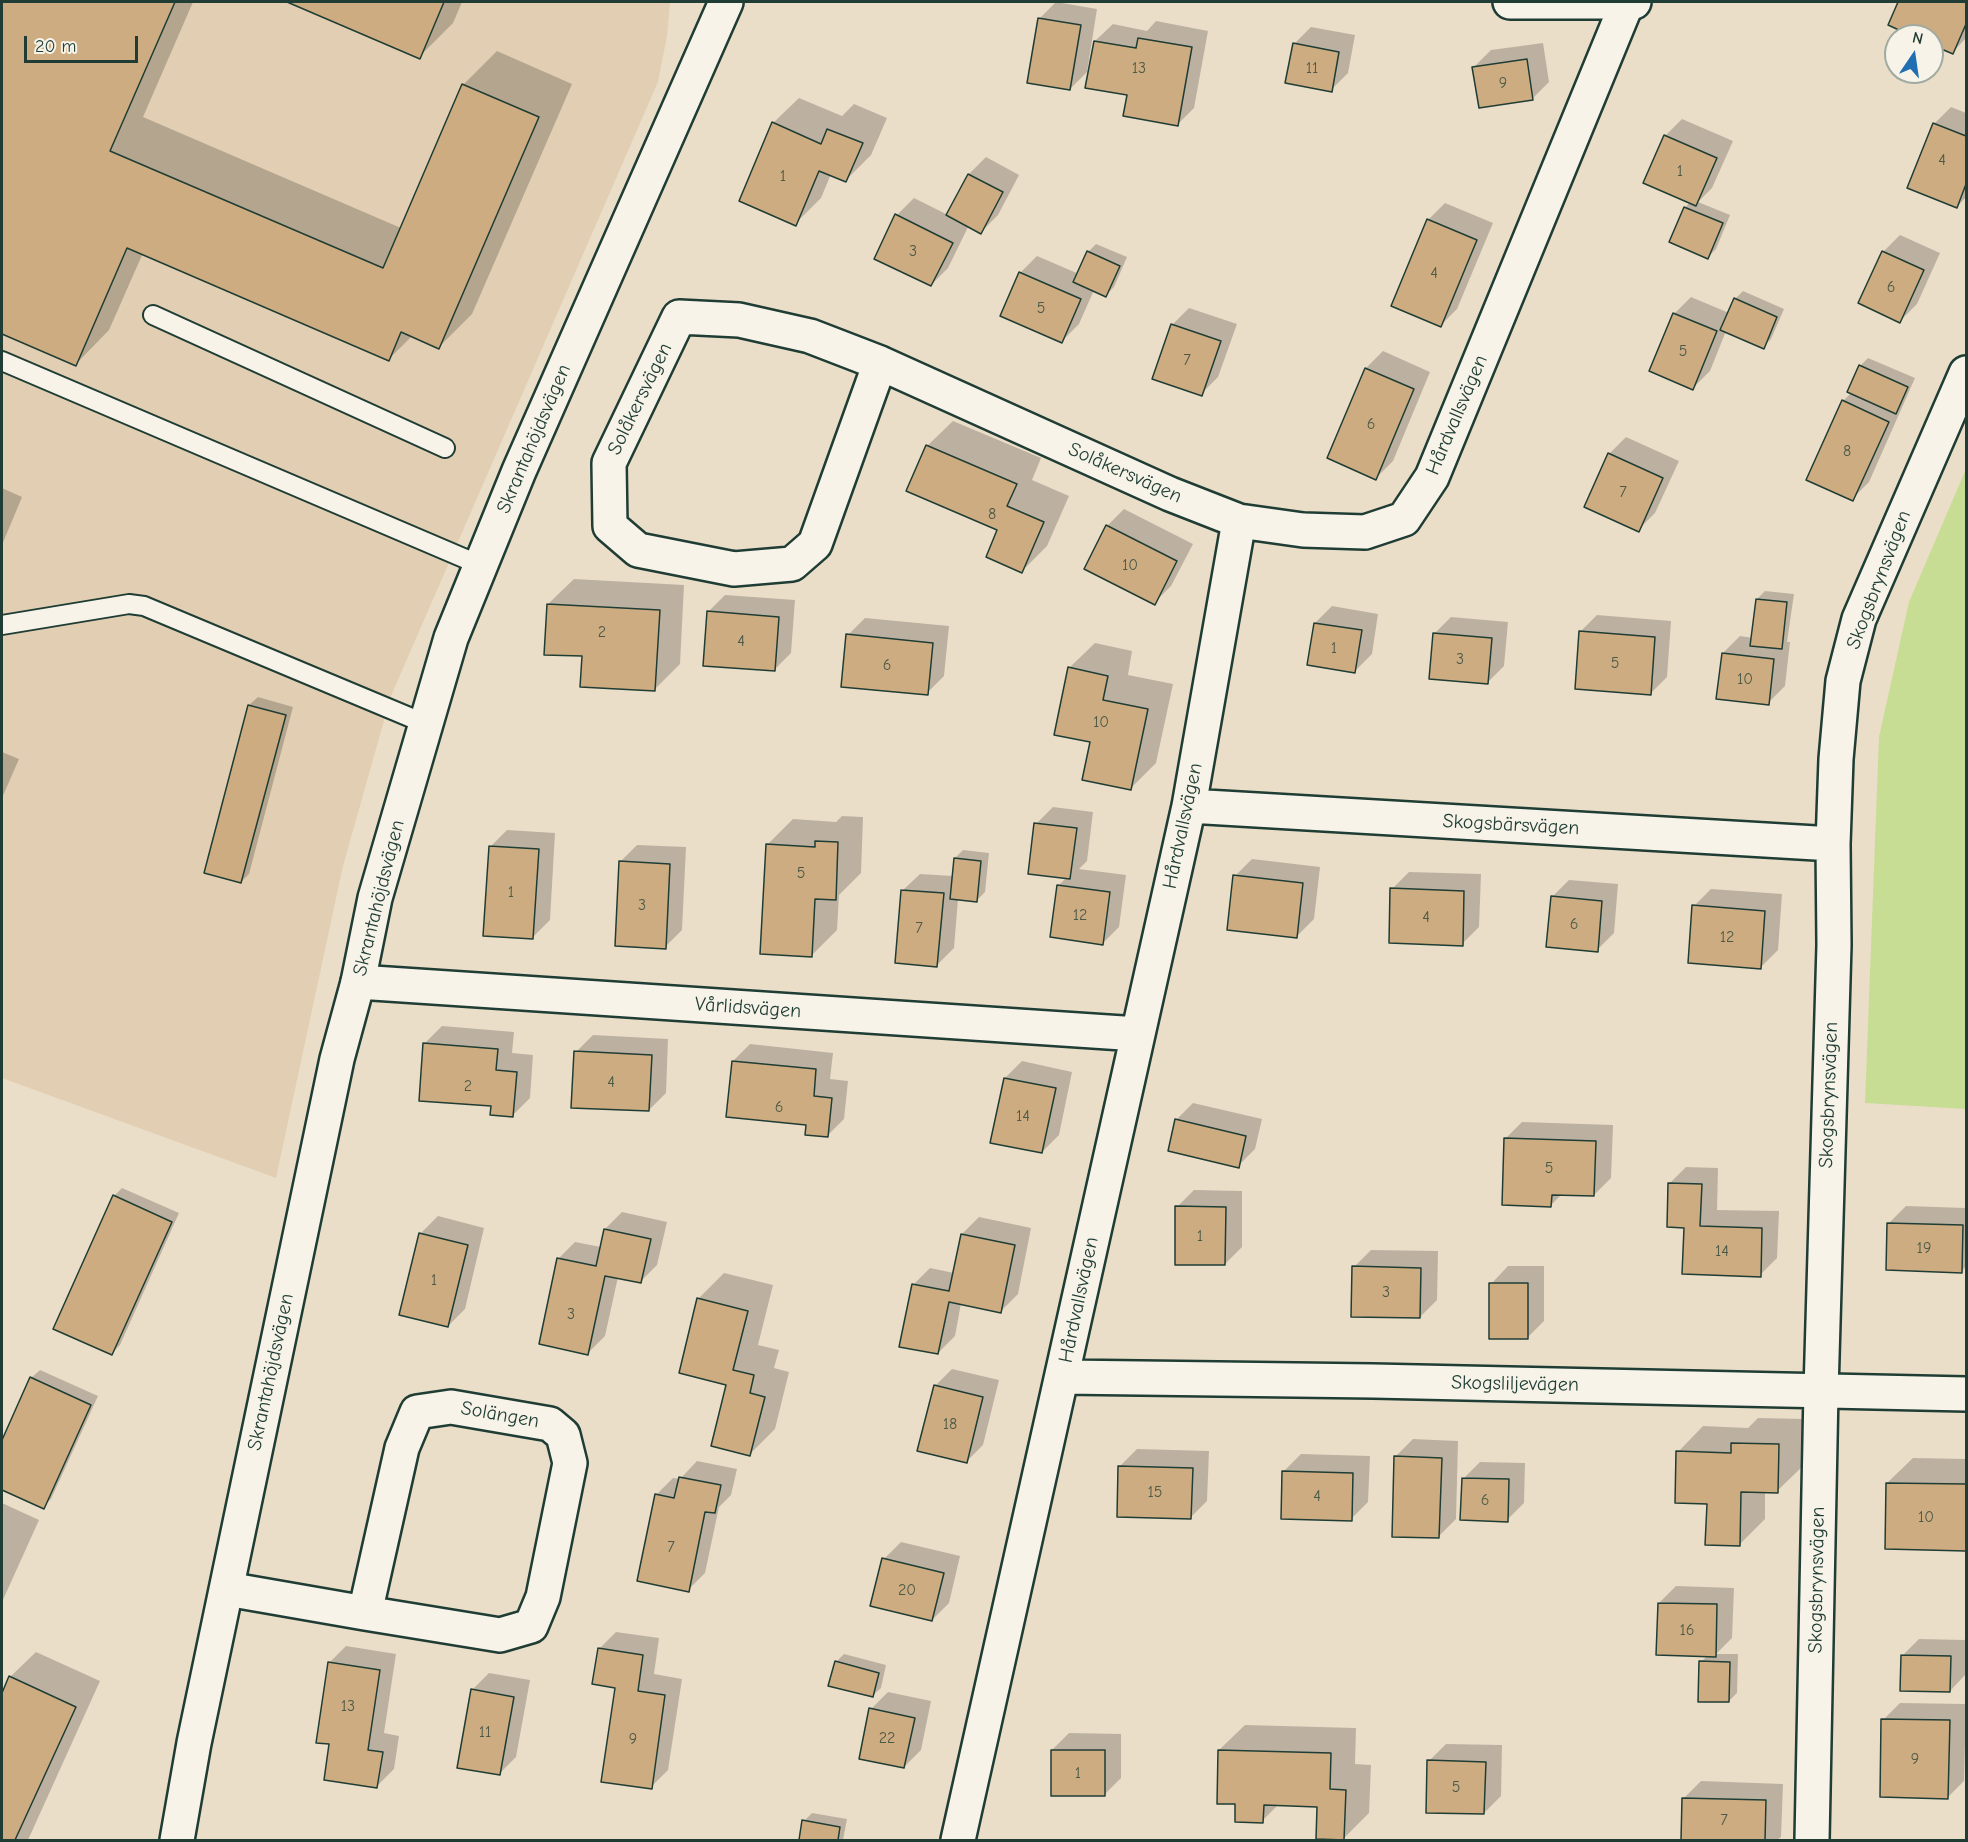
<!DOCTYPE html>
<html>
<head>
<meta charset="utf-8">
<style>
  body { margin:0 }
  #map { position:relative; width:1968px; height:1842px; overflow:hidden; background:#ebdec9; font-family:"Comic Neue",sans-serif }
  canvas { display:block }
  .frame { position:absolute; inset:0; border:3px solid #1f3d34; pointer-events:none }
  .north { position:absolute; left:1884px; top:24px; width:60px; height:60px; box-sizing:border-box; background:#f7f3e8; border:2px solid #a1aaa0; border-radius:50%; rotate:13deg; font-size:16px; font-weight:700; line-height:24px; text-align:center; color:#1f3d34 }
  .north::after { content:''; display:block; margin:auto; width:21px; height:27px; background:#1f6fb2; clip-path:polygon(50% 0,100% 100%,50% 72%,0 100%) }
  .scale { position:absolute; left:24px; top:36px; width:114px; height:27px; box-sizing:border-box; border:3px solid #1f3d34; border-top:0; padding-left:8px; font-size:18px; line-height:21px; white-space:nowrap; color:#1f3d34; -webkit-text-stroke:4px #f7f3e8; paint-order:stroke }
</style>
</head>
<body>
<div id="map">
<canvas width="1968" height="1842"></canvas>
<div class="frame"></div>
<div class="north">N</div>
<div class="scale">20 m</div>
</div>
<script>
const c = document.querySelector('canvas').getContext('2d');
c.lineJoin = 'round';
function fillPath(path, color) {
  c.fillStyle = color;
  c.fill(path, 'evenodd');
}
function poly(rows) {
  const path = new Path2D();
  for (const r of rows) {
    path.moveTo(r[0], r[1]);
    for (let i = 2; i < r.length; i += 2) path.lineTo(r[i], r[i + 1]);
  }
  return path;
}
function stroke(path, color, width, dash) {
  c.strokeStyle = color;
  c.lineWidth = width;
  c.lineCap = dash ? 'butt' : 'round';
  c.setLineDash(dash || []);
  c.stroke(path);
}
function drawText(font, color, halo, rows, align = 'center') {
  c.font = font + ' "Comic Neue",sans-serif';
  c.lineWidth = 5;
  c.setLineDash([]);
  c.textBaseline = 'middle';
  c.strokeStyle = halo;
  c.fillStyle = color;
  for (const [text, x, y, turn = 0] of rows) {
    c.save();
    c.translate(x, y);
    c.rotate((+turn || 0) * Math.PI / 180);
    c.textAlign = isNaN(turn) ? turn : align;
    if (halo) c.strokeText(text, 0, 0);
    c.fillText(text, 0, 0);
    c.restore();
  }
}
fillPath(poly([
  [2,2,670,2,667,36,658,82,391,696,343,866,276,1178,2,1078]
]), '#e2cfb3');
fillPath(poly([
  [1966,469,1966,1109,1865,1103,1879,737,1909,602]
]), '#c6dd93');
fillPath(poly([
  [2,2,193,2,143,117,401,228,463,85,497,51,572,84,472,314,439,347,412,336,389,359,143,253,109,330,76,364,2,332],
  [291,2,462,2,453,23,419,57],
  [1056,2,1097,9,1087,72,1070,89,1039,19],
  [1899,2,1966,2,1966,38,1953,52,1932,43,1932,36,1916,36,1890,24],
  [1156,21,1208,31,1194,108,1177,125,1129,94,1095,41,1113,24,1147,31],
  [1311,27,1355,35,1348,73,1331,90,1294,44],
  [1543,43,1549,82,1532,99,1474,67,1491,50],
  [799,98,842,116,854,104,887,118,871,155,846,180,831,174,821,198,795,224,773,123],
  [1951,107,1966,113,1966,197,1957,207,1934,124],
  [1682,119,1733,141,1712,188,1698,202,1730,215,1716,249,1708,257,1685,208,1690,202,1665,136],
  [986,157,1019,175,998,215,981,232,969,225,948,268,931,285,897,215,914,198,948,215,969,174],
  [1445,203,1493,223,1457,309,1440,326,1428,220],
  [1900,235,1940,253,1917,304,1900,321,1883,252],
  [1096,244,1127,257,1114,287,1106,295,1094,290,1079,324,1062,341,1020,273,1037,256,1079,274,1088,252],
  [1743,291,1784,309,1771,339,1763,347,1726,331,1710,371,1693,388,1674,314,1691,297,1729,313,1735,299],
  [1189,308,1237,324,1218,377,1201,394,1172,325],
  [1383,351,1430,372,1393,461,1376,478,1329,458,1366,368],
  [1868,358,1915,378,1869,482,1852,499,1843,401,1852,392,1860,366],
  [953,421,1041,458,1032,480,1069,496,1047,546,1022,571,999,530,927,446],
  [1626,437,1679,461,1655,513,1638,530,1609,454],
  [2,488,22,497,2,545],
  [1124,509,1193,544,1171,586,1154,603,1107,526],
  [574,579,684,585,680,664,655,689,584,655,548,604],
  [1765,591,1794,594,1787,642,1790,642,1785,686,1768,703,1723,653,1740,636,1753,638,1757,599],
  [725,595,795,600,791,653,774,670,708,612],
  [1332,606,1378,614,1372,654,1355,671,1315,623],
  [1597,615,1671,621,1667,677,1650,694,1580,632],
  [1451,617,1508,622,1504,666,1487,683,1434,634],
  [865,618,949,626,944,676,927,693,848,635],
  [1095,643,1132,651,1128,675,1173,684,1156,763,1131,788,1092,741,1069,668],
  [258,697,293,707,249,874,241,882,206,872,249,705],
  [2,752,19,759,2,798],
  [1053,807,1093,812,1087,861,1079,869,1126,875,1119,927,1102,944,1059,885,1067,877,1036,824],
  [842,816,863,817,861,873,839,895,837,930,812,955,767,845,793,819,836,822],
  [507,830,555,833,550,920,533,937,490,847],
  [637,845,686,847,682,930,665,947,620,862],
  [963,850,989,853,985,892,977,900,958,899,954,948,937,965,902,891,920,874,953,876,955,858],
  [1252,859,1320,867,1314,919,1297,936,1235,876],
  [1409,872,1481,874,1479,927,1462,944,1392,889],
  [1569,880,1618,884,1614,933,1597,950,1552,897],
  [1711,889,1782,894,1778,950,1761,967,1694,906],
  [442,1026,514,1032,512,1053,533,1055,530,1098,513,1115,493,1105,425,1043],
  [593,1035,668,1039,666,1093,649,1110,576,1052],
  [750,1044,833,1053,830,1079,848,1081,844,1119,827,1136,808,1124,733,1061],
  [1022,1061,1072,1072,1059,1135,1042,1152,1005,1078],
  [1193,1103,1262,1119,1255,1149,1238,1166,1176,1120],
  [1522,1122,1613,1125,1611,1178,1594,1195,1562,1194,1551,1205,1505,1139],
  [1686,1167,1718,1168,1717,1210,1779,1211,1777,1258,1760,1275,1685,1226,1669,1184],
  [122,1188,179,1213,120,1345,112,1353,114,1196],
  [1194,1190,1242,1191,1242,1247,1225,1264,1177,1207],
  [1906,1206,1966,1208,1966,1266,1961,1272,1889,1223],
  [622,1212,667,1222,657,1265,640,1282,618,1277,605,1336,588,1353,558,1259,575,1242,601,1247,605,1229],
  [438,1216,484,1228,465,1309,448,1326,421,1233],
  [979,1217,1031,1228,1018,1294,1001,1311,961,1303,955,1336,938,1353,913,1285,930,1268,954,1273,962,1234],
  [1371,1250,1438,1251,1437,1300,1420,1317,1354,1267],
  [1508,1266,1544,1266,1544,1321,1527,1338,1491,1284],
  [724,1273,773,1285,758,1345,779,1350,774,1368,789,1372,775,1429,750,1454,728,1384,680,1372,699,1298],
  [952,1369,999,1380,983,1445,966,1462,935,1386],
  [40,1370,98,1396,51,1499,43,1507,2,1488,2,1443,31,1378],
  [1758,1418,1804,1419,1803,1466,1777,1491,1765,1491,1765,1519,1739,1545,1678,1452,1703,1426,1748,1428],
  [1413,1439,1458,1441,1456,1519,1439,1536,1396,1456],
  [1137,1449,1209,1451,1207,1501,1190,1518,1120,1466],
  [1301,1454,1370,1456,1368,1502,1351,1519,1284,1471],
  [1913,1458,1966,1459,1966,1549,1886,1548,1887,1483],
  [697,1461,737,1469,731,1495,719,1507,705,1573,688,1590,656,1495,673,1478,680,1479],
  [1480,1462,1525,1463,1524,1503,1507,1520,1463,1479],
  [2,1503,39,1520,2,1602],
  [901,1542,960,1556,949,1603,932,1620,884,1559],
  [1676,1586,1734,1588,1732,1638,1716,1654,1738,1654,1737,1693,1729,1701,1701,1662,1708,1655,1659,1603],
  [616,1632,659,1638,654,1674,682,1679,668,1770,651,1787,616,1686,599,1649],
  [1919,1639,1966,1640,1966,1674,1950,1691,1902,1656],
  [346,1646,396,1654,384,1733,399,1736,394,1769,377,1786,331,1743,329,1663],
  [36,1652,100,1681,28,1840,2,1840,2,1696,10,1677],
  [844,1654,886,1665,881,1688,872,1696,836,1662],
  [489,1673,530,1680,516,1757,499,1774,472,1690],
  [888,1692,931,1701,921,1750,904,1767,871,1709],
  [1900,1703,1966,1704,1964,1781,1947,1798,1883,1720],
  [1245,1725,1356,1728,1355,1764,1371,1765,1369,1813,1344,1838,1319,1806,1279,1804,1262,1821,1219,1750],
  [1069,1733,1121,1734,1121,1778,1104,1795,1052,1750],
  [1446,1744,1502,1745,1501,1796,1484,1813,1429,1761],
  [1701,1781,1783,1784,1781,1837,1777,1840,1683,1840,1684,1798],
  [812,1813,847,1819,843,1840,800,1840,804,1821]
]), '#0003');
const building = poly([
  [2,2,175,2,110,151,383,268,462,84,539,117,439,349,401,332,389,361,127,248,76,366,2,334,2,2],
  [287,2,444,2,420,59,287,2],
  [1898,2,1966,2,1966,24,1953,54,1932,45,1932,36,1912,36,1888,25,1898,2],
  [1038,18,1081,25,1070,90,1027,83,1038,18],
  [1138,38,1192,47,1178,126,1123,116,1127,95,1085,88,1094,41,1136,48,1138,38],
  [1293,43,1339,52,1332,92,1285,83,1293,43],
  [1527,59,1533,100,1479,108,1472,67,1527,59],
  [772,122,821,144,827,129,863,143,846,182,819,171,796,226,739,201,772,122],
  [1933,123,1966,136,1966,184,1957,208,1907,188,1933,123],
  [1664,135,1717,158,1696,206,1643,183,1664,135],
  [968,174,1003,192,981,234,946,215,968,174],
  [1684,207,1723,223,1708,259,1669,242,1684,207],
  [895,214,953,243,931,286,874,259,895,214],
  [1427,219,1477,240,1441,327,1391,306,1427,219],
  [1087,251,1120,266,1106,297,1073,282,1087,251],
  [1882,251,1924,270,1900,323,1858,303,1882,251],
  [1019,272,1081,299,1062,343,1000,316,1019,272],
  [1734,298,1777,317,1764,349,1720,330,1734,298],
  [1673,313,1717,331,1693,390,1649,371,1673,313],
  [1171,324,1221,341,1202,396,1152,379,1171,324],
  [1859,365,1908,387,1896,414,1847,392,1859,365],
  [1365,368,1414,389,1376,480,1327,458,1365,368],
  [1842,400,1889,422,1853,501,1806,480,1842,400],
  [926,445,1017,484,1007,506,1044,522,1022,573,986,557,997,530,906,491,926,445],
  [1608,453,1663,478,1639,532,1584,507,1608,453],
  [1106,525,1177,561,1155,605,1084,569,1106,525],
  [1756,599,1787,602,1782,649,1750,646,1756,599],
  [547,604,660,610,655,691,580,687,582,656,544,655,547,604],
  [707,611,779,617,775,671,703,666,707,611],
  [1314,623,1362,630,1355,673,1307,665,1314,623],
  [1579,631,1655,637,1651,695,1575,689,1579,631],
  [1433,633,1492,638,1488,684,1429,679,1433,633],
  [846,634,933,643,928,695,841,687,846,634],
  [1722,653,1774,659,1769,705,1716,699,1722,653],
  [1068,667,1108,676,1103,700,1148,709,1131,790,1082,780,1090,742,1054,735,1068,667],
  [248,705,286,715,241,883,204,873,248,705],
  [1034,823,1077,828,1070,879,1028,874,1034,823],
  [815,841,838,842,836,900,815,899,812,957,760,954,766,844,815,847,815,841],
  [489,846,539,849,533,939,483,936,489,846],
  [954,858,981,861,977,902,950,899,954,858],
  [619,861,670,864,666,949,615,946,619,861],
  [1233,875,1303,883,1297,938,1227,930,1233,875],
  [1057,885,1110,892,1103,945,1050,937,1057,885],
  [1390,888,1464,891,1463,946,1389,943,1390,888],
  [901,890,944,893,937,967,895,963,901,890],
  [1551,896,1602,901,1598,952,1546,947,1551,896],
  [1692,905,1765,911,1761,969,1688,963,1692,905],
  [423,1043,498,1049,496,1070,517,1072,513,1117,490,1115,491,1106,419,1101,423,1043],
  [574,1051,652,1055,649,1111,571,1108,574,1051],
  [732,1061,816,1069,814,1096,832,1098,828,1137,805,1135,806,1125,726,1117,732,1061],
  [1004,1078,1056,1088,1042,1153,990,1143,1004,1078],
  [1175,1119,1246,1136,1239,1168,1168,1151,1175,1119],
  [1504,1138,1596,1141,1594,1196,1552,1195,1551,1207,1502,1205,1504,1138],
  [1668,1183,1702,1184,1700,1226,1762,1228,1761,1277,1682,1274,1684,1228,1667,1227,1668,1183],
  [113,1195,172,1222,112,1355,53,1329,113,1195],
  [1175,1206,1226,1207,1225,1265,1175,1265,1175,1206],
  [1887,1223,1963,1225,1962,1273,1886,1270,1887,1223],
  [604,1229,651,1239,641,1283,605,1276,588,1355,539,1344,557,1258,596,1266,604,1229],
  [419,1233,468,1245,448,1327,399,1315,419,1233],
  [961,1234,1015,1245,1001,1313,949,1302,938,1354,899,1347,912,1284,949,1291,961,1234],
  [1352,1266,1421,1268,1420,1318,1351,1317,1352,1266],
  [1489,1283,1528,1283,1528,1339,1489,1339,1489,1283],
  [697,1298,748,1311,733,1370,754,1375,750,1393,765,1397,750,1456,711,1446,726,1385,679,1373,697,1298],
  [30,1377,91,1405,44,1509,2,1490,2,1440,30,1377],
  [934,1385,983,1397,967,1463,917,1451,934,1385],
  [1731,1443,1779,1444,1778,1493,1741,1492,1740,1546,1705,1545,1707,1504,1675,1503,1676,1451,1731,1453,1731,1443],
  [1394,1456,1442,1458,1439,1538,1392,1537,1394,1456],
  [1118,1466,1193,1468,1191,1519,1117,1517,1118,1466],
  [1282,1471,1353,1473,1352,1521,1281,1519,1282,1471],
  [679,1477,721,1485,715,1513,705,1512,689,1592,637,1581,655,1494,674,1498,679,1477],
  [1462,1478,1509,1479,1508,1522,1460,1520,1462,1478],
  [1886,1483,1966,1484,1966,1551,1885,1549,1886,1483],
  [882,1558,944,1573,932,1621,870,1606,882,1558],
  [1658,1603,1717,1604,1716,1657,1656,1655,1658,1603],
  [598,1648,643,1655,638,1691,665,1695,652,1789,601,1782,615,1688,592,1684,598,1648],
  [1901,1655,1951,1656,1950,1692,1900,1691,1901,1655],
  [835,1661,879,1673,873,1697,828,1686,835,1661],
  [1699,1661,1730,1662,1729,1702,1698,1702,1699,1661],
  [328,1662,380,1670,368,1750,383,1752,377,1788,324,1780,329,1744,316,1743,328,1662],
  [9,1676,76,1707,15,1840,2,1840,2,1693,9,1676],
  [471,1689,514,1697,500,1775,457,1768,471,1689],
  [869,1708,915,1718,904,1768,859,1759,869,1708],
  [1881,1719,1950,1720,1948,1799,1880,1797,1881,1719],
  [1051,1750,1105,1750,1105,1796,1051,1796,1051,1750],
  [1218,1750,1331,1753,1330,1789,1346,1790,1344,1840,1316,1839,1317,1807,1264,1805,1263,1823,1235,1822,1235,1804,1217,1804,1218,1750],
  [1427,1760,1486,1762,1484,1814,1426,1813,1427,1760],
  [1682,1798,1766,1800,1765,1840,1681,1840,1682,1798],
  [802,1820,840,1827,838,1840,799,1840,802,1820]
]);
fillPath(building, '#ceac81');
stroke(building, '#1f3d34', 1.5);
const lane = poly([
  [153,315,445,448],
  [2,361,480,565],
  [2,625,129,604,144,606,426,724]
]);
const street = poly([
  [880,363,815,544,792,564,734,569,638,550,610,526,609,463,679,317,739,320,810,336,880,363,1170,494,1239,521],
  [1189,806,1833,844],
  [358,982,1138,1034],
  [1063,1377,1373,1381,1966,1394],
  [227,1589,365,1613,500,1635,531,1626,543,1597,570,1463,563,1435,550,1424,451,1407,417,1412,402,1448,365,1613],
  [958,1840,1189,806,1239,521,1303,530,1365,532,1404,519,1432,477,1627,3],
  [1812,1840,1821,1391,1834,945,1833,844,1836,759,1843,681,1859,619,1966,373]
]);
const secondary = poly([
  [1510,2,1634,2],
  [177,1840,194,1743,337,1059,358,982,375,898,451,638,519,471,726,2]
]);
stroke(lane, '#1f3d34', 22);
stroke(street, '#1f3d34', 38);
stroke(secondary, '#1f3d34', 38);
stroke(lane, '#f7f3e8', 18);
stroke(street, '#f7f3e8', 33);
stroke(secondary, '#f7f3e8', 33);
drawText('16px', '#4b5947', null, [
  ["13",1139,68],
  ["11",1312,68],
  ["9",1503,83],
  ["4",1942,160],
  ["1",1680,171],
  ["1",783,176],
  ["3",913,251],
  ["4",1434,273],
  ["6",1891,287],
  ["5",1041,308],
  ["5",1683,351],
  ["7",1187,360],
  ["6",1371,424],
  ["8",1847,451],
  ["7",1623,492],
  ["8",992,514],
  ["10",1130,565],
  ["2",602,632],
  ["4",741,641],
  ["1",1334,648],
  ["3",1460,659],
  ["5",1615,663],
  ["6",887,665],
  ["10",1745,679],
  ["10",1101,722],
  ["5",801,873],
  ["1",511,892],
  ["3",642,905],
  ["12",1080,915],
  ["4",1426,917],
  ["6",1574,924],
  ["7",919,928],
  ["12",1727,937],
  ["4",611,1082],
  ["2",468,1086],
  ["6",779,1107],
  ["14",1023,1116],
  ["5",1549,1168],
  ["1",1200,1236],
  ["19",1924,1248],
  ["14",1722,1251],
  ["1",434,1280],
  ["3",1386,1292],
  ["3",571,1314],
  ["18",950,1424],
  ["15",1155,1492],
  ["4",1317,1496],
  ["6",1485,1500],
  ["10",1926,1517],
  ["7",671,1547],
  ["20",907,1590],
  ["16",1687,1630],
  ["13",348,1706],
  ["11",485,1732],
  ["22",887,1738],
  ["9",633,1739],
  ["9",1915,1759],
  ["1",1078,1773],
  ["5",1456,1787],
  ["7",1724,1820]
]);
drawText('20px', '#1f3d34', '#f7f3e8', [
  ["Solåkersvägen",640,399,-64],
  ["Hårdvallsvägen",1457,415,-67],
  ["Skrantahöjdsvägen",534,439,-67],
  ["Solåkersvägen",1125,473,24],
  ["Skogsbrynsvägen",1879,580,-69],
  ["Skogsbärsvägen",1511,825,3],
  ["Hårdvallsvägen",1183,826,-78],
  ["Skrantahöjdsvägen",379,898,-76],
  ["Vårlidsvägen",748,1008,4],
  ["Skogsbrynsvägen",1829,1095,-88],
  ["Hårdvallsvägen",1079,1300,-78],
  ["Skrantahöjdsvägen",271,1372,-78],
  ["Skogsliljevägen",1515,1384,1],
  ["Solängen",500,1415,10],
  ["Skogsbrynsvägen",1817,1580,-89]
]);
</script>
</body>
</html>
